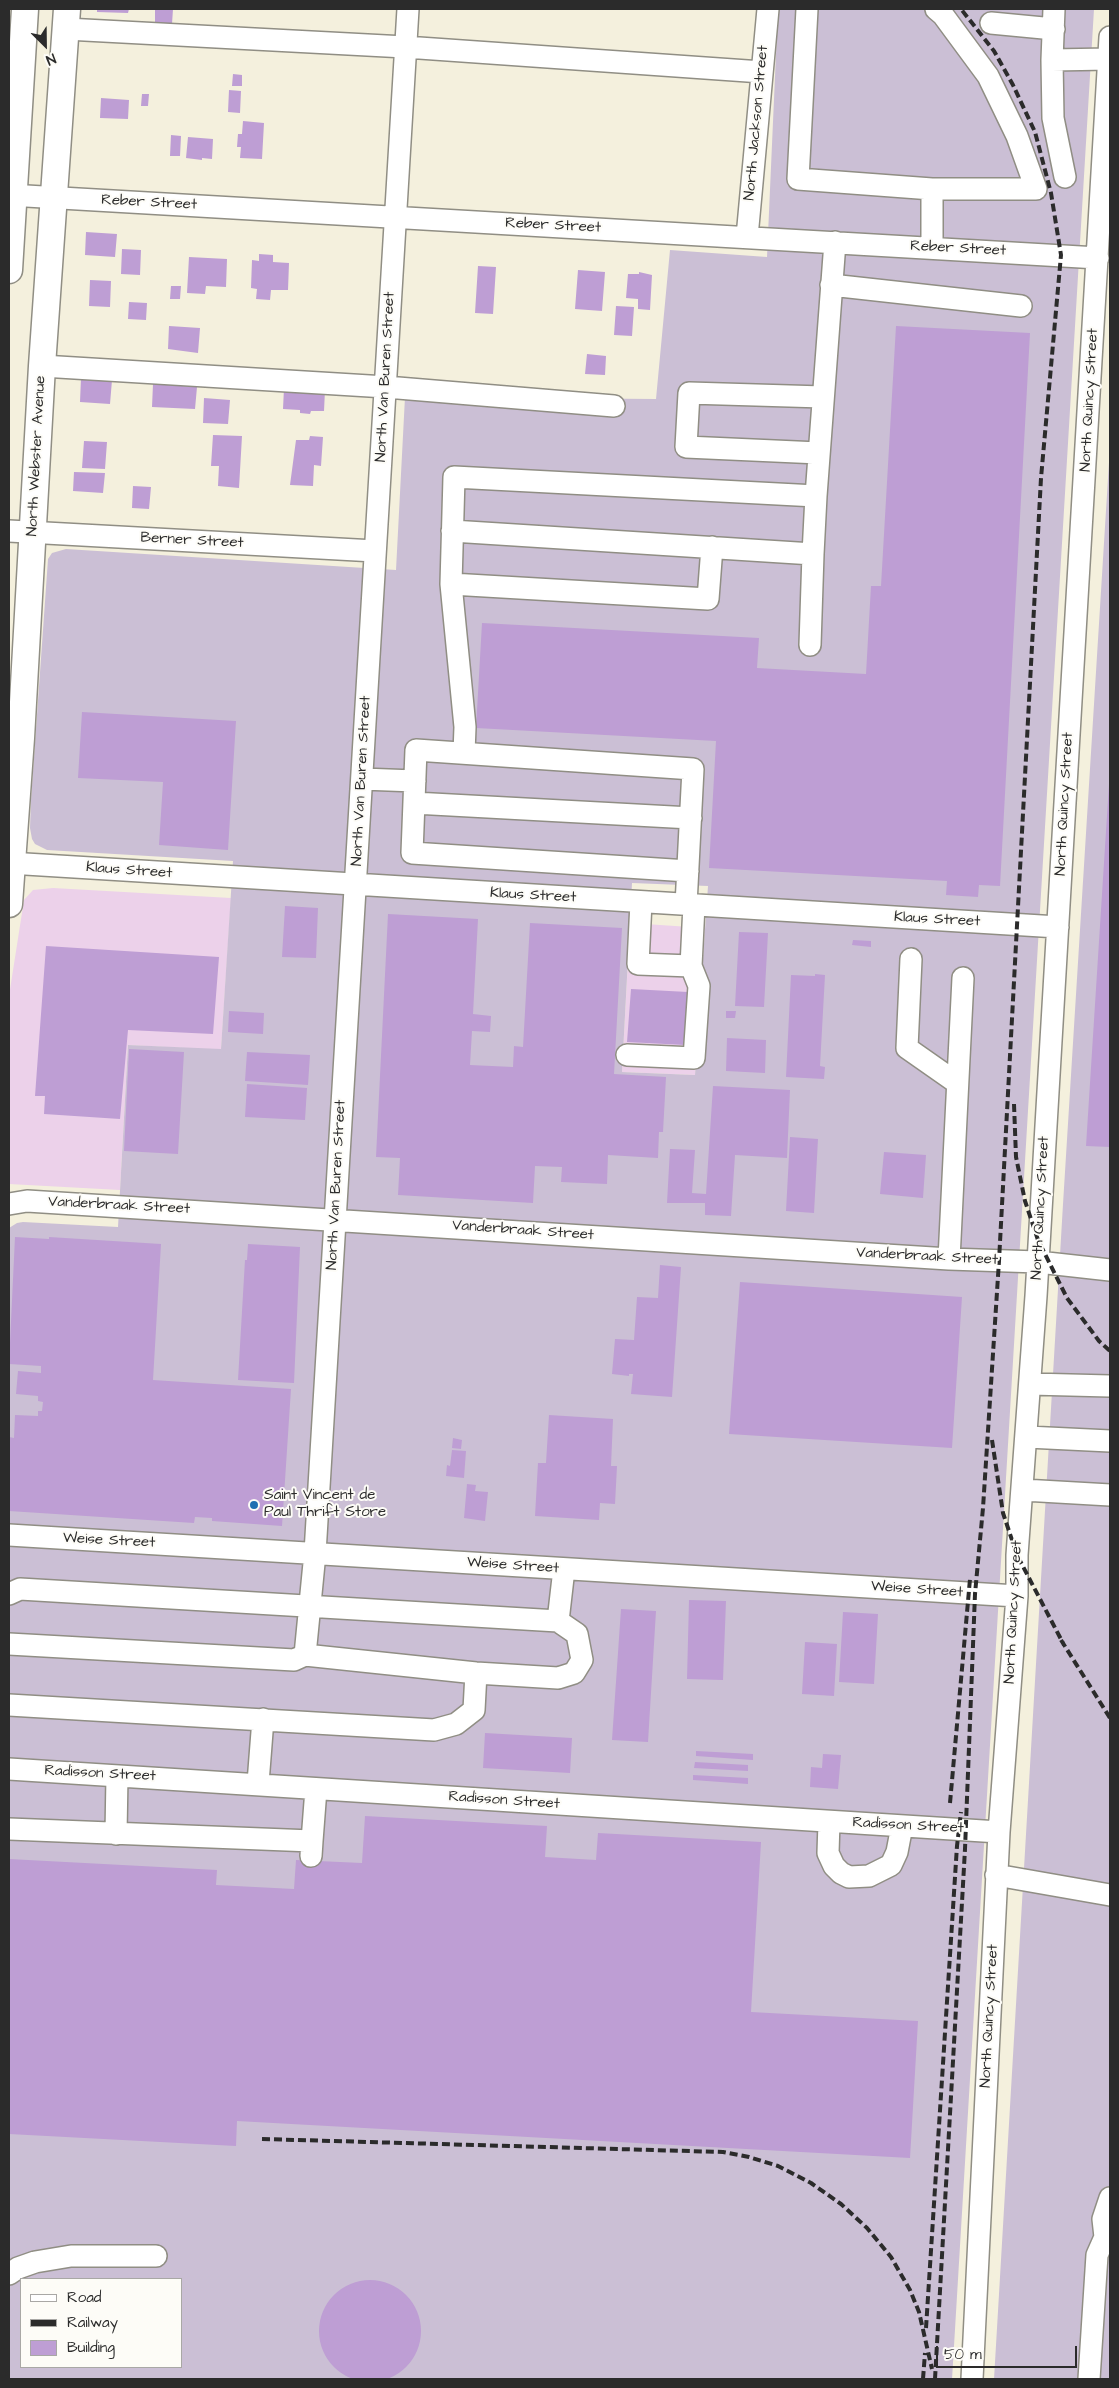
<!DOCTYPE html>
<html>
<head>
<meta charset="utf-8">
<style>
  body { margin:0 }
  #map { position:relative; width:1119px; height:2388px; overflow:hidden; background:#f4f0dd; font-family:"Architects Daughter",sans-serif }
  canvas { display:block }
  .frame { position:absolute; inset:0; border:10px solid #2b2b2b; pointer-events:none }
  .legend { position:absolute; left:20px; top:2278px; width:162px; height:90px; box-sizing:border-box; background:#fdfcf7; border:1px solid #a9a8a5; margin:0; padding:6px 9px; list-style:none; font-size:15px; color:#2b2b2b }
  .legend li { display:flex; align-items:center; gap:10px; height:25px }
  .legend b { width:25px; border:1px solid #a9a8a5 }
  .north { position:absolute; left:20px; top:20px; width:50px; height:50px; -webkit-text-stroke:4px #fdfcf7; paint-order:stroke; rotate:157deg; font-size:14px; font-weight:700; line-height:20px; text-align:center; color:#2b2b2b }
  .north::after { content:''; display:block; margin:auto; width:18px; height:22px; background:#2b2b2b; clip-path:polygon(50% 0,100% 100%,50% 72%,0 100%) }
  .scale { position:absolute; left:936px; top:2346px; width:141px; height:22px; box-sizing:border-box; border:2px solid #2b2b2b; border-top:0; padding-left:6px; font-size:15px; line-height:18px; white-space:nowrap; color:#2b2b2b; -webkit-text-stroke:4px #fdfcf7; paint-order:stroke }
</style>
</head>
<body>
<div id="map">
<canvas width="1119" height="2388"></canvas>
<div class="frame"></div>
<ul class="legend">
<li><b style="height:6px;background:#fff"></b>Road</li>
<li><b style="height:6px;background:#2b2b2b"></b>Railway</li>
<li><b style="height:14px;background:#be9ed4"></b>Building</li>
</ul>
<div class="north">N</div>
<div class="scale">50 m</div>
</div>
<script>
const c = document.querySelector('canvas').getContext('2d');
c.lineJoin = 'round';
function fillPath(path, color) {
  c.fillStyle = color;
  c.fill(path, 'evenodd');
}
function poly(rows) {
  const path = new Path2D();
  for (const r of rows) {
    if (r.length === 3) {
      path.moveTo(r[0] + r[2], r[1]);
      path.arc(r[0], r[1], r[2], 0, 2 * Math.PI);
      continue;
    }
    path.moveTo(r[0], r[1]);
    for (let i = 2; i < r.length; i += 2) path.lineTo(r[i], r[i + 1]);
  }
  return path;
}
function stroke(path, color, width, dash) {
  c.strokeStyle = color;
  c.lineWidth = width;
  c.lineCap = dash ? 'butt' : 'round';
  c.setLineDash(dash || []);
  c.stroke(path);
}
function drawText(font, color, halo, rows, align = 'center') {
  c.font = font + ' "Architects Daughter",sans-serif';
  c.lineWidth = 4;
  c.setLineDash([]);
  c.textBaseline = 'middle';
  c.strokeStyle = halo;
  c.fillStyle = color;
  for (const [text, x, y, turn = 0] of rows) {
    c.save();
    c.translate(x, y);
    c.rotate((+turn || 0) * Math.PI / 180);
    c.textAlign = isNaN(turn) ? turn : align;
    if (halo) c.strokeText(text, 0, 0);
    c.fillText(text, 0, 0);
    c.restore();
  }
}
fillPath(poly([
  [53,888,231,898,221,1050,128,1045,120,1190,9,1184,9,996,24,900,33,890],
  [630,923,705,928,695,1075,622,1072]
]), '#ecd1ea');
fillPath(poly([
  [778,9,1094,9,952,2379,9,2379,9,1228,17,1223,23,1222,118,1227,128,1045,221,1049,233,861,47,850,35,844,32,839,30,828,31,800,48,559,52,553,66,549,396,570,405,397,656,399,670,250,767,257],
  [632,883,708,886,695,1075,622,1072],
  [21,2279,181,2279,181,2367,21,2367],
  [1110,446,1110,2379,994,2379,1063,1204]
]), '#cbbfd5');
fillPath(poly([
  [97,9,129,9,128,13,97,12],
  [155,9,173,9,172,24,155,23],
  [233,74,242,75,242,86,232,86],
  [229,90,241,91,240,113,228,112],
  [142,94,149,94,148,106,141,106],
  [101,98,129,100,128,119,100,118],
  [243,121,264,123,262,159,240,158,241,147,237,147,238,134,242,134],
  [171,135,181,136,180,156,170,156],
  [188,137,213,139,212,159,202,158,202,160,186,158],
  [86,232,117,234,115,257,85,255],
  [122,249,141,250,140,275,121,274],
  [259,254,273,255,273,262,289,263,288,290,271,290,270,300,256,299,257,289,251,288,252,260,259,261],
  [189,257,227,259,226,287,206,286,205,294,187,293],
  [478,266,496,267,493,314,475,313],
  [578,270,605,272,602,311,575,309],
  [639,272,652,275,650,310,638,309,638,299,626,298,628,274,639,274],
  [90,280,111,281,110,307,89,306],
  [171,286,181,286,180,299,170,299],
  [129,302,147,303,146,320,128,319],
  [616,306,634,307,632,336,614,335],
  [169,326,200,328,198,353,168,349],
  [896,326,1030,333,1000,886,979,885,978,897,946,895,947,881,709,868,716,741,476,728,482,623,759,638,757,668,866,674,871,586,881,586],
  [587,354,606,356,605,375,585,374],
  [81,378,112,380,110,404,80,402],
  [153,384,197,387,195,409,152,407],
  [284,388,325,390,324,411,311,411,310,414,300,413,300,410,283,409],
  [204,398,230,400,228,424,203,423],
  [213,435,242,436,239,488,218,486,219,466,211,466],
  [310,436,323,437,321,466,314,465,313,486,290,485,296,440,309,440],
  [84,441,107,442,105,469,82,468],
  [74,472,105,473,103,493,73,491],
  [133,486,151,487,149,509,132,508],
  [82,712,236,721,228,850,159,845,163,782,78,778],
  [1109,784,1110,784,1110,1147,1086,1146],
  [285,906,318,908,316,958,282,957],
  [388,914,478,919,473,1014,491,1016,490,1032,472,1031,470,1065,513,1067,514,1046,523,1047,530,923,622,928,614,1074,666,1077,663,1132,659,1132,658,1158,608,1155,607,1184,561,1182,562,1167,535,1166,533,1203,398,1195,400,1158,376,1157],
  [739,932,768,933,764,1007,735,1006],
  [853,940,871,941,871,947,852,945],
  [46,946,219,957,213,1034,128,1030,120,1119,44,1114,45,1096,35,1096],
  [815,974,825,975,820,1066,825,1067,824,1079,786,1077,791,975,815,976],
  [631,989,688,992,685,1045,627,1042],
  [229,1011,264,1013,263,1034,228,1032],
  [726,1011,736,1011,735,1018,726,1018],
  [727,1038,766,1040,765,1073,726,1071],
  [129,1049,184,1052,178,1154,124,1151],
  [247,1052,310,1055,308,1085,245,1081],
  [247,1084,307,1088,305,1120,245,1117],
  [713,1086,790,1090,787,1158,735,1155,731,1216,705,1215,705,1203,667,1203,670,1149,695,1150,692,1193,706,1194],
  [790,1137,818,1139,814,1213,786,1211],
  [884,1152,926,1155,923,1198,880,1194],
  [15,1237,49,1239,49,1237,161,1244,153,1380,291,1389,282,1526,212,1521,212,1518,195,1517,194,1523,9,1511,9,1437,14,1438,15,1415,38,1416,38,1411,42,1411,43,1402,38,1401,38,1396,16,1394,18,1371,41,1373,41,1366,9,1364],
  [248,1244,300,1247,294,1383,238,1380,245,1260,247,1260],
  [660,1265,681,1267,672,1397,631,1394,633,1374,629,1374,629,1376,612,1374,615,1339,634,1340,637,1297,658,1298],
  [740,1282,962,1297,952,1448,729,1434],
  [549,1415,613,1419,611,1466,617,1466,615,1504,600,1503,599,1520,535,1516,538,1463,546,1463],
  [453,1438,462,1440,461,1449,452,1448],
  [452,1450,466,1451,464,1478,446,1476,447,1465,450,1466],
  [467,1484,476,1485,475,1491,488,1492,485,1521,464,1518],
  [689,1600,726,1601,723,1680,687,1679],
  [621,1609,656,1611,648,1742,612,1740],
  [843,1612,878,1614,874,1684,839,1682],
  [805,1642,837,1644,834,1696,802,1694],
  [485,1733,572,1738,570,1773,483,1768],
  [696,1751,753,1754,753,1760,696,1756],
  [823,1754,841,1755,838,1789,810,1787,811,1767,822,1768],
  [695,1762,748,1765,748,1771,694,1768],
  [693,1775,748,1778,748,1784,693,1780],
  [365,1816,547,1826,545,1857,596,1860,598,1833,761,1842,751,2012,918,2021,910,2158,237,2121,236,2146,9,2134,9,1859,217,1870,216,1885,294,1889,296,1860,362,1863],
  [370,2331,51]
]), '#be9ed4');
const minor = poly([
  [807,9,798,179,932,189,1036,189,1017,136,988,76,943,15,936,9],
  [991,23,1054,29],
  [66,29,405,47,762,72],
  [1052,60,1054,9],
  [1065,177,1053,118,1052,60,1109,59],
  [932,189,932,248],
  [9,195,1098,258],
  [747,237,768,9],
  [831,285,1021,306],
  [42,366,386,387,614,406],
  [819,453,686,447,689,393,823,397],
  [9,531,375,551],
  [452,531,813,554,816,496],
  [451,584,708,599,712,547],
  [810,645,813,554],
  [464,753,465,727,451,584,454,477,816,496,835,242],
  [362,779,415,781],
  [414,803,691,818],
  [9,863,1058,927],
  [641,902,638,964,691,966],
  [686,905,693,769,416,750,412,853,688,871],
  [911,959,907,1048,957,1083],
  [627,1055,694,1058,699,986,691,966,694,905],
  [9,1204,27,1201,949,1259,1038,1262,1110,1270],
  [949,1259,963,978],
  [1030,1384,1110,1386],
  [1027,1437,1110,1441],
  [1023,1490,1110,1495],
  [9,1535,1017,1596],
  [9,1594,20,1589,558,1621,577,1634,582,1660,574,1673,558,1678,476,1673,305,1655],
  [558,1621,564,1569],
  [9,1644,294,1660,305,1655,315,1553,408,9],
  [9,1705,434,1730,456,1724,474,1710,476,1673],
  [9,1769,999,1832],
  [258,1783,263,1719],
  [829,1822,828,1853,834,1866,841,1873,849,1877,869,1876,891,1865,897,1852,902,1826],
  [9,1829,312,1841,311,1856],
  [116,1834,117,1776],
  [312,1841,316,1789],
  [996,1875,1110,1895],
  [1105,2237,1103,2219,1110,2198],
  [9,2274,18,2268,35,2262,71,2256,156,2256],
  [972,2379,999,1832,1017,1596,1017,1555,1036,1296,1110,37],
  [1089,2379,1097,2255,1105,2237,1110,2235]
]);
const major = poly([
  [9,270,25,9],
  [9,904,21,738,42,366,67,9]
]);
stroke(minor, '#908e84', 24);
stroke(major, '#908e84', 29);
stroke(minor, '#fff', 21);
stroke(major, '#fff', 26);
stroke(poly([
  [1014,1104,1016,1157,1025,1201,1038,1240,1067,1298,1099,1341,1110,1351],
  [992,1440,1003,1513,1017,1555,1064,1645],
  [1061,1640,1110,1718],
  [950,1803,970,1579],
  [262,2139,723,2152,749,2157,778,2166,811,2183,841,2204,867,2228,891,2257,910,2290,919,2312,932,2369],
  [926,2328,957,1846,961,1812],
  [923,2379,925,2353],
  [935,2379,965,1849,975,1594,983,1508,999,1261,1041,478,1061,255,1051,193,1035,132,1013,85,994,51,961,9]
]), '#2b2b2b', 4, [8, 4]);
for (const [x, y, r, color] of [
  [254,1505,5,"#1f6fb2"]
]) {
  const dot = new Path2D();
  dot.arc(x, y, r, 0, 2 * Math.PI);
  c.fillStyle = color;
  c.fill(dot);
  stroke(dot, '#fdfcf7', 2);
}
drawText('15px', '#2b2b2b', '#fdfcf7', [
  ["North Jackson Street",757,123,-85],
  ["Reber Street",149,203,3],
  ["Reber Street",553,226,3],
  ["Reber Street",958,249,3],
  ["North Van Buren Street",386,377,-87],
  ["North Quincy Street",1090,400,-87],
  ["North Webster Avenue",37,456,-87],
  ["Berner Street",192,541,3],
  ["North Van Buren Street",362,781,-87],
  ["North Quincy Street",1065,804,-87],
  ["Klaus Street",129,871,4],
  ["Klaus Street",533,896,3],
  ["Klaus Street",937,920,3],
  ["North Van Buren Street",337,1185,-87],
  ["Vanderbraak Street",119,1206,3],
  ["North Quincy Street",1041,1208,-87],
  ["Vanderbraak Street",523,1231,4],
  ["Vanderbraak Street",927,1257,3],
  ["Weise Street",109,1541,3],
  ["Weise Street",513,1566,4],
  ["Weise Street",917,1590,4],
  ["North Quincy Street",1014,1612,-87],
  ["Radisson Street",100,1774,3],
  ["Radisson Street",504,1801,4],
  ["Radisson Street",908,1826,3],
  ["North Quincy Street",990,2016,-87]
]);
drawText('15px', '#2b2b2b', '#fdfcf7', [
  ["Saint Vincent de",264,1496],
  ["Paul Thrift Store",264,1513]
], 'left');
</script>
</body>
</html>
